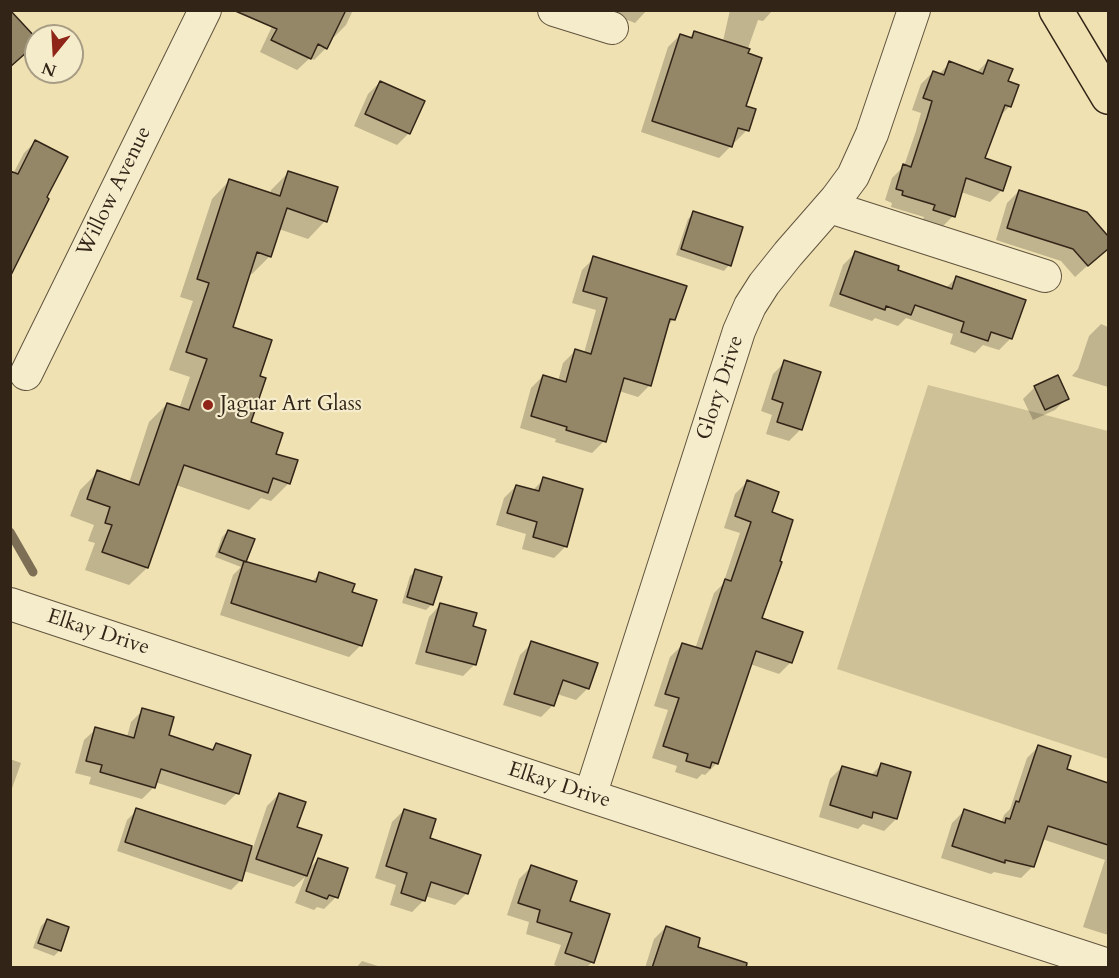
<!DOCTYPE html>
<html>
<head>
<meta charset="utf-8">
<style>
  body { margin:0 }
  #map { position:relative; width:1119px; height:978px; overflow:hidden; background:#efe1b1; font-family:Cardo,serif }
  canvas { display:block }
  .frame { position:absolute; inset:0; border:12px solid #322518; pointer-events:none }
  .north { position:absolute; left:24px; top:24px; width:60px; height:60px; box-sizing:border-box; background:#f5eccc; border:2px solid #a79c84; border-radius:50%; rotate:198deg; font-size:16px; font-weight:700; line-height:24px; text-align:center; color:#322518 }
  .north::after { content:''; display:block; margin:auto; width:21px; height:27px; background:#8f2418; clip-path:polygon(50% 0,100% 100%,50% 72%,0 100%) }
</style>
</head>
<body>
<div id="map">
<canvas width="1119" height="978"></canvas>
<div class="frame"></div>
<div class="north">N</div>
</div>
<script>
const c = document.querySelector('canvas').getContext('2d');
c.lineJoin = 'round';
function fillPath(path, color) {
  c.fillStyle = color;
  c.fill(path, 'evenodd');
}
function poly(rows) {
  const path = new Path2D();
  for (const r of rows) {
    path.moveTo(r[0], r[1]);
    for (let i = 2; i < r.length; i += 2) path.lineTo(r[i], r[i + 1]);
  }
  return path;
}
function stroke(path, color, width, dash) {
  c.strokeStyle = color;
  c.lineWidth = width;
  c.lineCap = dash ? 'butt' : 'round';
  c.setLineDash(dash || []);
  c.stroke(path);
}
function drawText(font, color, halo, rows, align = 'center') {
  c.font = font + ' Cardo,serif';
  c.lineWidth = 4.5;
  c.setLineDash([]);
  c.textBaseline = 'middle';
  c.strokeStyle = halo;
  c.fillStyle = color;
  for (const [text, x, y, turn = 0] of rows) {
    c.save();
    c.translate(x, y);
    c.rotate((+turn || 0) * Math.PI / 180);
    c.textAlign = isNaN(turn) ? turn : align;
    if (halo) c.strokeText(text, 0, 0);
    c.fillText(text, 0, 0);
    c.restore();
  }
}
fillPath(poly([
  [928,385,1108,431,1108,759,837,669]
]), '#cfc197');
fillPath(poly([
  [317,10,353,10,346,25,334,37,332,36,326,48,314,60,310,58,297,70,260,52,276,18],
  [602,10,647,10,635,23],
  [730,10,773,10,763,21,758,20,746,54,745,107,747,130,735,142,733,142,731,146,719,158,641,132,668,47,680,35,689,38,695,32,723,41],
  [988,61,1007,82,1010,106,999,117,983,159,1002,190,990,202,961,192,953,216,941,228,922,222,924,217,891,207,892,203,885,200,892,178,904,166,916,131,921,113,912,110,921,84,933,72,939,74,950,63,976,73],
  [380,82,409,133,397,145,354,126,368,94],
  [36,141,45,198,13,174,24,153],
  [289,172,325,221,308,239,279,229,270,256,252,274,249,273,231,328,258,377,249,423,275,454,289,483,271,501,261,498,249,510,176,485,147,568,129,585,85,570,95,543,88,541,94,525,70,516,80,490,98,472,129,483,149,422,167,404,179,409,190,377,169,370,193,301,180,297,212,199,229,181,270,194,271,190],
  [1019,191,1087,213,1108,238,1108,247,1075,277,1061,261,996,240,1007,203],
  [694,213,729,265,724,271,676,255,688,219],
  [855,253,896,271,946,288,956,278,1011,338,999,350,983,345,975,353,950,344,953,334,906,318,898,326,875,318,872,321,829,306,843,265],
  [594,258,674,319,666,327,650,385,638,397,619,391,604,441,592,453,555,442,556,439,520,428,531,388,543,376,558,381,563,363,575,351,584,353,596,310,572,303,582,270],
  [1101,324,1108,327,1108,387,1072,376,1078,369,1089,336],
  [785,362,801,429,789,441,766,434,772,415,761,411,773,374],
  [1035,387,1067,398,1055,410,1033,420,1023,399],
  [544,479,566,546,554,558,522,549,526,534,496,525,504,498,516,486,532,491],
  [747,482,770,513,760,619,791,662,779,674,750,664,717,763,705,775,702,774,697,779,675,772,677,766,652,758,668,710,654,706,670,657,682,645,695,649,714,593,723,584,740,533,724,528,735,494],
  [228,531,245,561,243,563,311,582,320,574,350,593,361,645,349,657,220,615,233,575,241,567,215,557,222,537],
  [416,571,440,578,431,605,426,610,402,603,410,576],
  [440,605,471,627,475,664,463,676,415,664,429,617],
  [532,643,588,688,576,700,557,694,553,705,541,717,503,705,520,655],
  [143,710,167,736,211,750,216,745,237,793,225,805,155,782,154,787,142,799,89,784,91,777,75,773,84,740,96,729,127,737,131,722],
  [1039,746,1065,770,1108,784,1108,935,1083,927,1105,860,1042,839,1033,866,1021,878,994,872,991,874,941,858,952,823,964,811,1001,823,1004,815,1010,809,1027,758],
  [10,759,21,763,10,794],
  [881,765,909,773,896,819,884,831,863,824,858,829,819,817,830,779,842,767,870,776],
  [279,794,295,828,308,870,318,859,336,897,324,909,317,907,314,910,295,903,305,877,294,887,244,871,241,880,231,890,117,851,127,820,137,810,253,848,267,806],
  [404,810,428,839,467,893,455,905,425,896,424,900,412,912,390,905,396,885,375,878,392,822],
  [531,867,568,902,592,962,586,968,562,968,554,965,561,945,526,934,529,922,507,915,519,879],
  [47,920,60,950,54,956,33,948,41,926],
  [666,927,696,948,744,968,645,968,654,939],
  [362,961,381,967,381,968,356,968]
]), '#0003');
stroke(poly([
  [10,532,33,572]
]), '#7d6f55', 9);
const building = poly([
  [10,10,36,38,36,44,10,67,10,10],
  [233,10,346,10,327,49,318,44,311,59,271,40,277,29,233,10],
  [694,31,750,49,748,53,762,58,746,106,756,109,749,131,738,128,732,147,652,121,680,34,692,38,694,31],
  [988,60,1013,69,1008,81,1019,85,1011,107,1005,105,985,158,1011,167,1003,191,966,178,955,217,933,210,935,205,902,195,903,191,896,189,903,164,911,167,927,118,932,101,923,98,933,71,944,75,949,61,983,74,988,60],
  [380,81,425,101,410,134,365,114,380,81],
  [35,140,68,157,47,197,49,199,10,277,10,171,18,174,35,140],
  [288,171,338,187,327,222,287,208,271,257,257,252,233,327,272,340,260,376,266,378,251,422,283,433,276,454,298,460,290,484,273,478,268,493,184,465,148,568,102,552,112,525,105,523,110,507,87,499,97,470,139,485,167,403,189,410,207,359,186,352,209,283,197,279,229,179,280,196,288,171],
  [1019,190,1087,212,1108,236,1108,249,1088,266,1073,249,1007,228,1019,190],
  [693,211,743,227,731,266,681,249,693,211],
  [855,251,899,266,898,270,952,289,956,276,1026,300,1012,339,991,332,988,341,961,332,964,322,915,305,911,315,886,306,885,310,840,294,855,251],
  [593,256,687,286,675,320,670,319,651,386,624,378,606,442,566,430,567,427,531,416,543,375,566,382,575,349,591,354,607,298,583,291,593,256],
  [784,360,821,372,802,430,777,422,783,403,772,399,784,360],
  [1058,375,1069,399,1045,410,1034,386,1058,375],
  [543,477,583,489,567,547,533,537,537,522,507,513,516,485,539,491,543,477],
  [747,480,779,492,772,512,793,520,780,561,782,562,762,618,803,632,792,663,756,651,718,764,712,762,710,768,686,761,688,754,663,746,679,698,665,694,682,643,702,649,725,579,731,581,751,522,735,516,747,480],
  [228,530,255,539,246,562,219,552,228,530],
  [244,561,316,582,319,572,355,584,352,592,377,600,362,646,231,603,244,561],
  [415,569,442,577,433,605,407,597,415,569],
  [440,603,477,613,473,626,486,630,476,665,426,652,440,603],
  [531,641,598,663,589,689,563,680,554,706,514,694,531,641],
  [142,708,174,717,169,735,213,750,216,743,251,755,239,794,161,769,155,788,100,772,102,765,86,761,95,727,134,738,142,708],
  [1038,745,1071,756,1067,769,1108,783,1108,845,1048,826,1034,867,1005,860,1005,863,952,846,964,809,1005,823,1006,818,1010,819,1016,801,1019,802,1038,745],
  [881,763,911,772,897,819,873,812,872,818,830,805,842,766,877,776,881,763],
  [279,793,306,802,297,827,322,835,307,876,256,859,279,793],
  [136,808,252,846,242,881,125,842,136,808],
  [404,809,436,819,430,838,481,855,468,894,431,882,425,901,401,893,407,873,386,866,404,809],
  [318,858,348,868,338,898,329,895,327,899,306,891,318,858],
  [531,865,577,881,570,901,610,914,594,963,565,953,572,933,537,922,540,910,518,903,531,865],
  [47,919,69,927,61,951,38,943,47,919],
  [666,926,700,938,698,947,747,963,746,968,652,968,666,926]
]);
fillPath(building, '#948768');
stroke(building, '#322518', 1.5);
const minor = poly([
  [554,10,612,28],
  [830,207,1045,276],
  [26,374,205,10],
  [10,604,590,796,1108,965],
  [590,796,739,331,750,306,764,284,788,254,836,199,853,176,872,134,914,10]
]);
const major = poly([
  [1056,10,1108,97]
]);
stroke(minor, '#61543e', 34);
stroke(major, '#322518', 36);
stroke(minor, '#f5eccc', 32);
stroke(major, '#efe1b1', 33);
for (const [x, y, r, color] of [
  [208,405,6,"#8f2418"]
]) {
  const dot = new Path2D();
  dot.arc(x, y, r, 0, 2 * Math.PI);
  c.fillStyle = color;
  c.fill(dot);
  stroke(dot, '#f5eccc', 2);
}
drawText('21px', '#322518', '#f5eccc', [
  ["Willow Avenue",115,192,-64],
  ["Glory Drive",721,388,-72],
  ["Elkay Drive",98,633,18],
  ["Elkay Drive",559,786,18]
]);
drawText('21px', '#322518', '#f5eccc', [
  ["Jaguar Art Glass",220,405]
], 'left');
</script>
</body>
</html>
